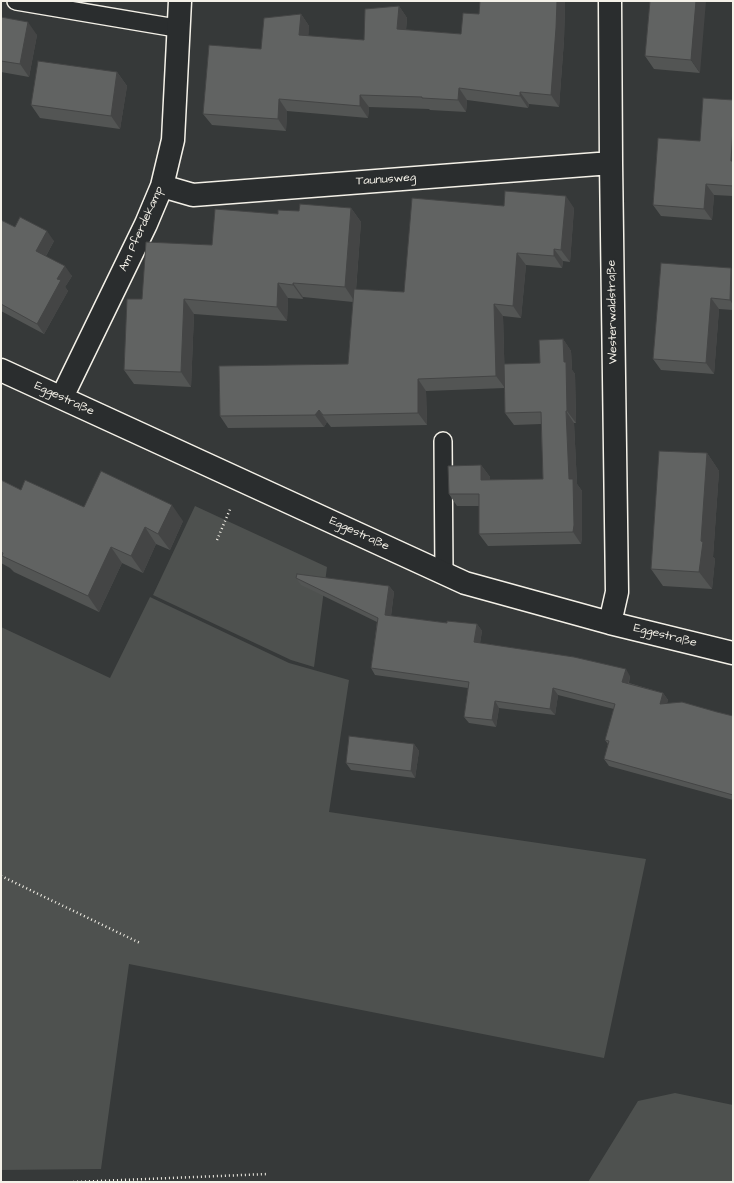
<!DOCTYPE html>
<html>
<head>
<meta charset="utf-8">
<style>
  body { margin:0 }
  #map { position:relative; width:734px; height:1183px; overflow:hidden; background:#363939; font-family:"Architects Daughter",sans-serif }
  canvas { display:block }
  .frame { position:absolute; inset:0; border:2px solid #f4f1e8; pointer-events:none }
</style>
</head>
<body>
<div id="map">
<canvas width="734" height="1183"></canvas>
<div class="frame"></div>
</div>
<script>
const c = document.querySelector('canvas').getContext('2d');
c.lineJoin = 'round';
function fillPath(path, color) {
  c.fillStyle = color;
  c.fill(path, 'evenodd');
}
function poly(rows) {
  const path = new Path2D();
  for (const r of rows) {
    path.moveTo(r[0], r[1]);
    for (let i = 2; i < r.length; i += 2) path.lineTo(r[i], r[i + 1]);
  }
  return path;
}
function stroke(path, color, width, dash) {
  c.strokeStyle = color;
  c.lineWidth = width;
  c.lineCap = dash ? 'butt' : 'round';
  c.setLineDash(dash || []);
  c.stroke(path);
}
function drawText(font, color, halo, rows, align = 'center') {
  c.font = font + ' "Architects Daughter",sans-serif';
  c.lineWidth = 3;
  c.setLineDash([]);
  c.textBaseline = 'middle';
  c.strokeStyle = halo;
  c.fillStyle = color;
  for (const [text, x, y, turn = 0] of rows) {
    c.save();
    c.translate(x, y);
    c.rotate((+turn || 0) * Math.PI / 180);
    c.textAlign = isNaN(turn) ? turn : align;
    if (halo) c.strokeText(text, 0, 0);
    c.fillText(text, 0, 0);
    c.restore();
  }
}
fillPath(poly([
  [195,506,327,567,314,667,291,660,153,595],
  [150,597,289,663,349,680,329,812,646,859,604,1058,129,964,101,1169,1,1170,1,627,110,678],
  [675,1093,733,1105,733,1182,588,1182,638,1101]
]), '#4e514f');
const lane = poly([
  [16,1,170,27,178,27],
  [443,441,444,573]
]);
const street = poly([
  [610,1,611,163,617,592,610,623],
  [162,186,193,195,611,163],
  [1,370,465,583,610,623,733,653],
  [62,397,146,224,162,186,173,140,180,1]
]);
stroke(lane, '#f4f1e8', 20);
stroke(street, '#f4f1e8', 25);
stroke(poly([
  [217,540,231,507],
  [1,876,140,943],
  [73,1182,268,1174]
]), '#f4f1e8', 2.5, [1, 3]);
stroke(lane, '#2a2d2e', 17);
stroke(street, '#2a2d2e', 22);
fillPath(poly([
  [480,1,564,1,565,3,564,40,559,107,529,104,528,108,467,100,466,112,430,110,429,109,369,107,368,118,287,111,286,131,212,125,203,114,301,14,309,26,308,36,364,40,399,6,407,18,406,30,461,34,479,14],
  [650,1,700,73,654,69,645,56],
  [1,17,37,35,29,77,1,72],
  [117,72,127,86,120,129,40,118,31,105],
  [733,100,733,196,714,195,712,220,661,216,653,205,700,141],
  [504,206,574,208,570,262,563,261,562,268,526,265,521,318,503,316,505,388,426,391,427,425,331,427,327,422,324,427,228,428,220,416,348,364,353,302,303,297,303,299,288,298,287,321,194,314,191,387,134,384,124,370,142,299,212,245,299,211,351,208,361,222,356,290,404,292],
  [1,221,15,227,54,241,46,256,72,276,65,287,68,291,44,334,1,311],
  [733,270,733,310,719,309,714,374,661,370,653,359],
  [563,339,571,351,572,370,575,374,576,423,574,423,577,484,582,491,582,537,581,544,488,546,479,534,479,506,457,506,449,494,481,465,490,477,490,480,543,479,541,424,514,425,505,413,540,363],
  [707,453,719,471,713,557,715,559,712,589,663,586,651,569],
  [1,480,21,490,84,507,183,521,170,550,156,544,143,573,122,563,99,612,14,572,10,568,1,563],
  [296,578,389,586,394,592,391,616,447,623,477,624,482,631,480,643,630,676,629,683,663,693,668,700,667,703,717,712,733,716,733,800,609,766,604,759,608,744,605,740,614,709,558,695,555,715,499,708,496,727,469,723,464,717,468,688,375,675,371,668,377,622,301,585],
  [414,744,419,751,415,778,351,770,346,763]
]), '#535554');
fillPath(poly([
  [557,1,564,1,565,3,564,40,559,107,551,95],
  [696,1,706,1,700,73,691,60],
  [399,6,407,18,405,41,397,29],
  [301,14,309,26,308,47,299,35],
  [28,22,37,35,29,77,20,64],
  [117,72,127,86,120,129,111,116],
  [459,88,467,100,466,112,458,100],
  [520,92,529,104,528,108,520,96],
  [360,95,369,107,368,118,360,106],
  [279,99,287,111,286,131,278,119],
  [733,128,733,164,731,161],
  [706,184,714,195,712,220,704,209],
  [566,196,574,208,570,262,561,250],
  [351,208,361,222,355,302,345,287],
  [47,231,54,241,43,261,36,251],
  [554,249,563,261,562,268,554,256],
  [517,253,526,265,521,318,513,306],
  [65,266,72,276,65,287,68,291,44,334,37,324,57,279],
  [731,268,733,270,733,305,730,300],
  [278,283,288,298,287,321,277,307],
  [293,283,303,297,303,299,293,285],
  [711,298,719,309,714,374,706,363],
  [184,299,194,314,191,387,181,372],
  [494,304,503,316,505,388,496,376],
  [563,339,571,351,572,370,575,374,576,423,567,411,564,362],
  [418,379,426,391,427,425,418,413],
  [319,410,327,422,324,427,315,415],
  [566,411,574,423,577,484,582,491,582,537,581,544,573,532,569,479],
  [707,453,719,471,713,557,715,559,712,589,699,572],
  [481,465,490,477,490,492,481,480],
  [172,505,183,521,170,550,158,534],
  [145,527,156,544,143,573,131,556],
  [111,547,122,563,99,612,88,596],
  [389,586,394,592,390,622,385,615],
  [477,624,482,631,479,649,474,642],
  [626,669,630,676,627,689,622,682],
  [553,688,558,695,555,715,550,709],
  [663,693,668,700,665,711,660,704],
  [495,701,499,708,496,727,492,720],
  [414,744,419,751,415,778,411,771]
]), '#444545');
const building = poly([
  [480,1,557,1,556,28,551,95,520,92,520,96,459,88,458,100,422,98,422,97,360,95,360,106,279,99,278,119,203,114,209,45,261,49,264,18,301,14,299,35,364,40,365,9,399,6,397,29,461,34,463,13,479,14,480,1],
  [650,1,696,1,691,60,645,56,650,1],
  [1,17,28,22,20,64,1,61,1,17],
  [38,61,117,72,111,116,31,105,38,61],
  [703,98,733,100,733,128,731,161,733,161,733,186,706,184,704,209,653,205,658,138,700,141,703,98],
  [505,191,566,196,561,250,554,249,554,256,517,253,513,306,494,304,496,376,418,379,418,413,323,415,319,410,315,415,220,416,219,366,348,364,354,289,404,292,412,198,504,206,505,191],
  [300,204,351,208,345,287,293,283,293,285,278,283,277,307,184,299,181,372,124,370,127,299,142,299,146,242,212,245,215,209,278,214,278,210,299,211,300,204],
  [20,217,47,231,36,251,65,266,57,279,61,280,37,324,1,304,1,220,15,227,20,217],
  [661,263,731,268,730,300,711,298,706,363,653,359,661,263],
  [563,339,564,362,566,362,567,411,566,411,569,479,573,479,574,525,573,532,479,534,479,494,449,494,448,466,481,465,481,480,543,479,541,412,505,413,504,364,540,363,539,340,563,339],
  [659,451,707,453,701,541,703,542,699,572,651,569,659,451],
  [101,471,172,505,158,534,145,527,131,556,111,547,88,596,2,556,3,553,1,552,1,480,21,490,25,480,84,507,101,471],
  [297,574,389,586,385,615,447,623,447,621,477,624,474,642,574,657,626,669,622,682,663,693,660,704,682,702,717,712,733,716,733,795,604,759,609,741,605,740,615,704,553,688,550,709,495,701,492,720,464,717,469,682,371,668,378,618,296,578,297,574],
  [349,736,414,744,411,771,346,763,349,736]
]);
fillPath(building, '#616362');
stroke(building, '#444545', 1);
drawText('12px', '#f4f1e8', '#2a2d2e', [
  ["Taunusweg",386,180,-4],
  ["Am Pferdekamp",142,229,-66],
  ["Westerwaldstraße",613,312,-91],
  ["Eggestraße",64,399,25],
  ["Eggestraße",359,534,25],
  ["Eggestraße",665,636,14]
]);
</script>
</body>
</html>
